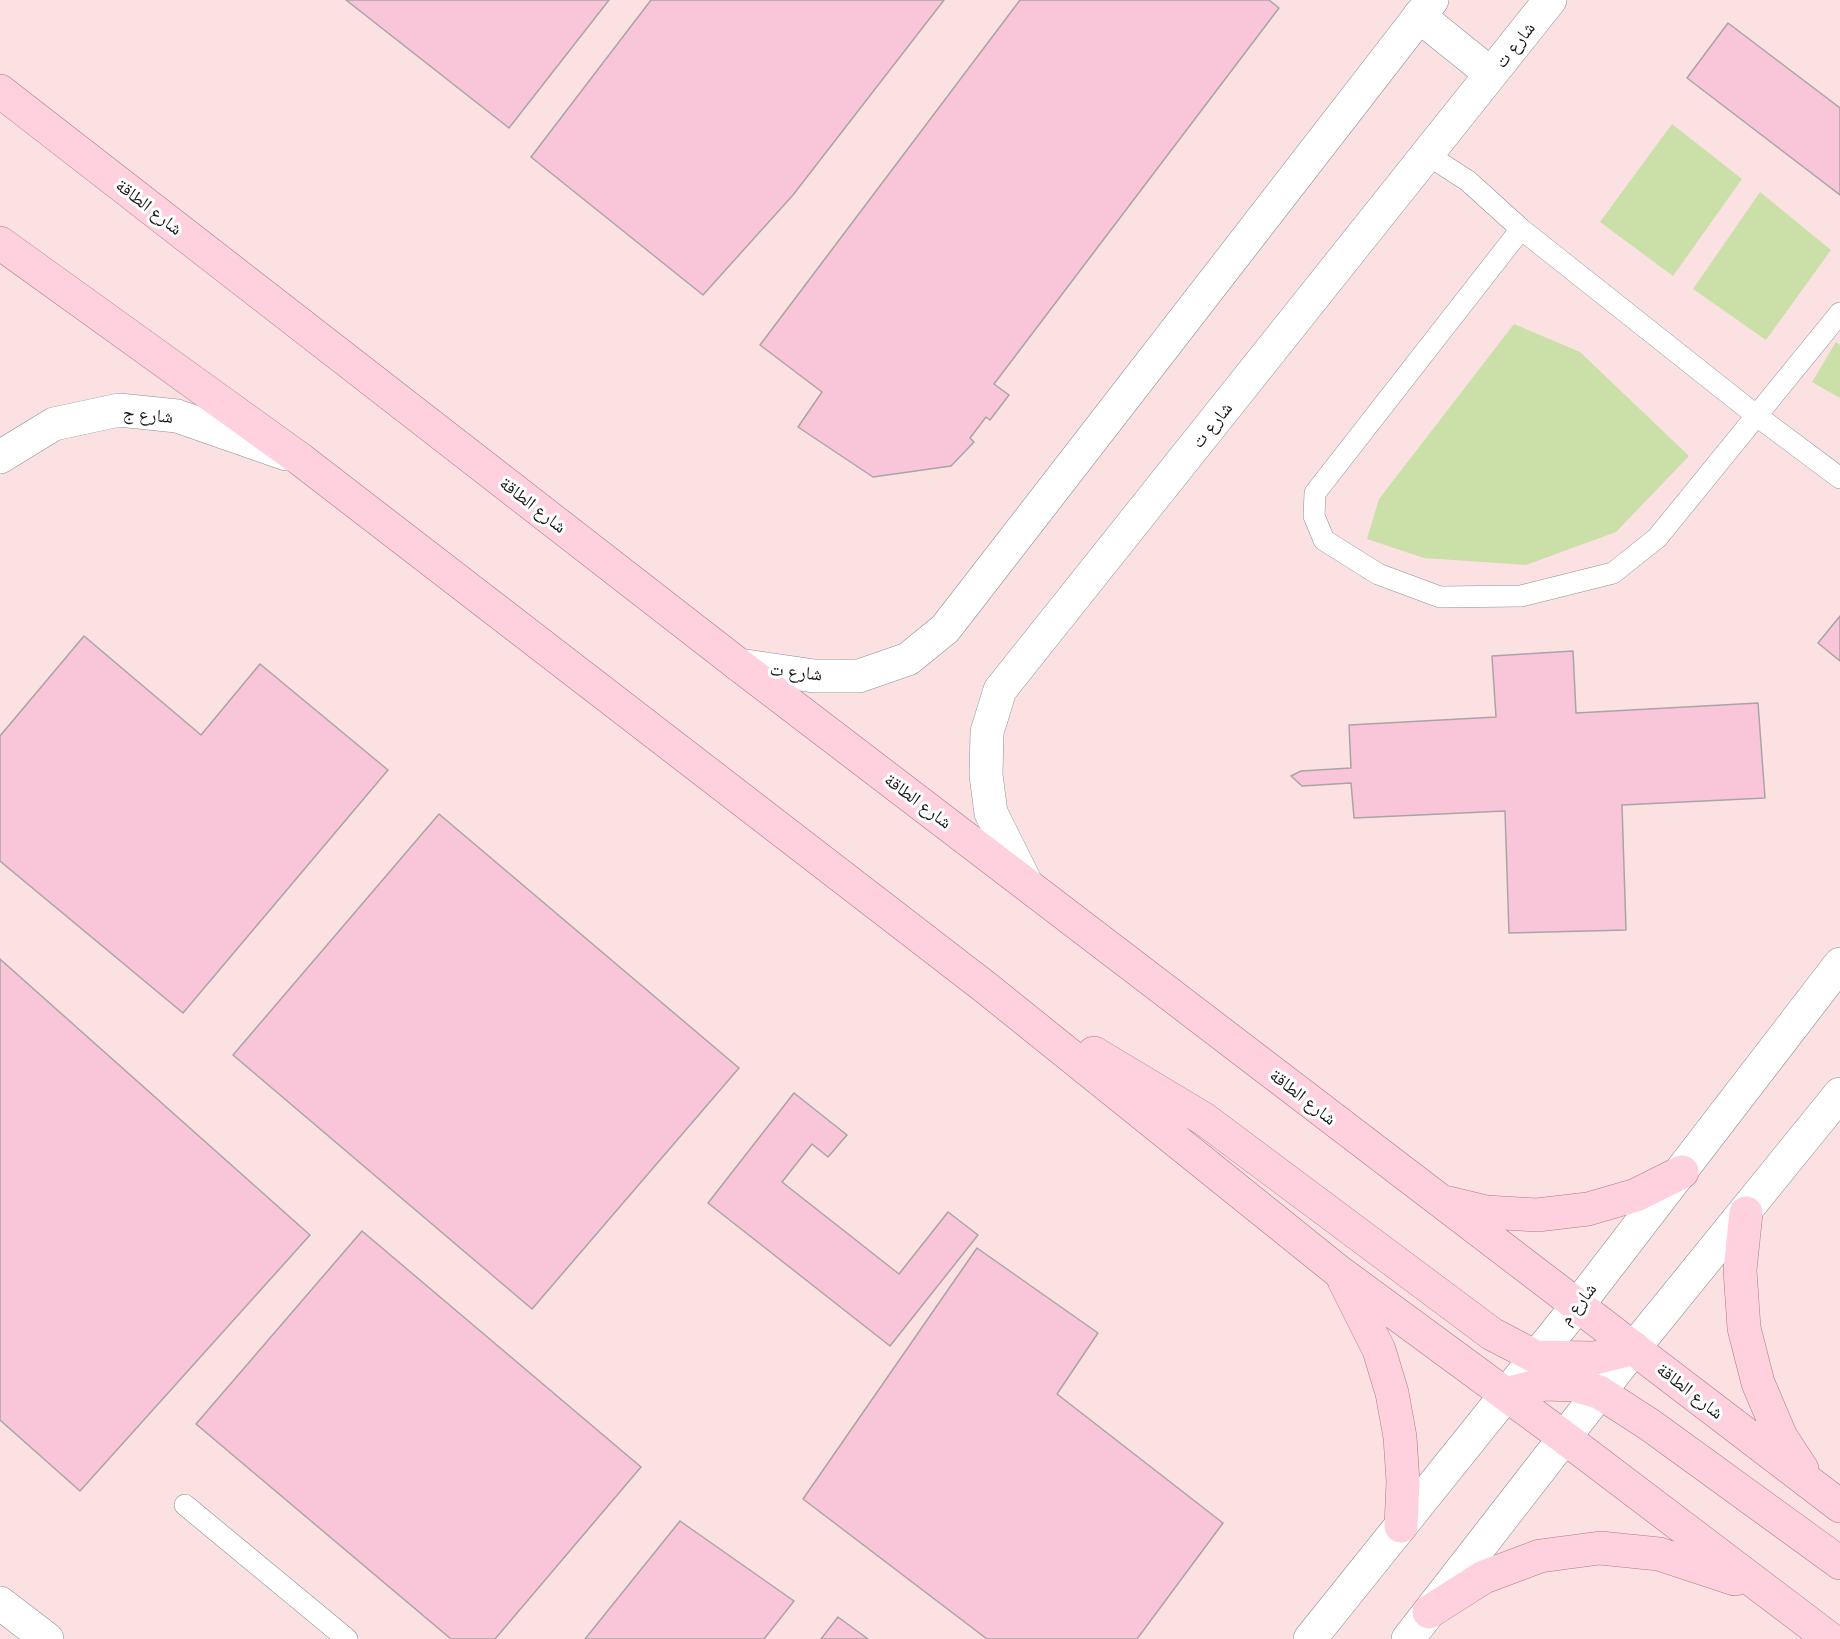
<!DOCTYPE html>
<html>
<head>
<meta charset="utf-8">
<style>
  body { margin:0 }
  canvas { display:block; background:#f0f2f7 }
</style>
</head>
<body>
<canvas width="1840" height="1639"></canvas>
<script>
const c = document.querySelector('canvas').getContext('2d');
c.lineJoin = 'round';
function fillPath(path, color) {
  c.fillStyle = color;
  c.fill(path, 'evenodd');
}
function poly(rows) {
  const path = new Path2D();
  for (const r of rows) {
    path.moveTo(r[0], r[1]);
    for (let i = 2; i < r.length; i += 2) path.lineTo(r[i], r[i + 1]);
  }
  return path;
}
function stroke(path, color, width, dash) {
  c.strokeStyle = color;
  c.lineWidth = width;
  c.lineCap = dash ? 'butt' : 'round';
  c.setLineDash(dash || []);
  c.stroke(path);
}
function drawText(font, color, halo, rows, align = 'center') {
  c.font = font + ' Lato,"Noto Naskh Arabic",sans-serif';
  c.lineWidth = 6;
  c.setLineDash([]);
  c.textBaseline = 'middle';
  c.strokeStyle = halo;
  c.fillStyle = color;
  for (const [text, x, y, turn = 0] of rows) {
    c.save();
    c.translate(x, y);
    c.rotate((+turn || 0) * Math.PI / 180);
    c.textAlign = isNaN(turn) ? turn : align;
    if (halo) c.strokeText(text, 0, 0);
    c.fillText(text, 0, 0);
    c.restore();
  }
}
fillPath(poly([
  [0,0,1840,0,1840,1639,0,1639]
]), '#fce1e3');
fillPath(poly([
  [1672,124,1742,179,1673,276,1600,222],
  [1760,192,1831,250,1766,340,1693,289],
  [1514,324,1580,352,1689,456,1616,532,1526,565,1424,558,1367,539,1379,499],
  [1836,342,1840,345,1840,398,1812,382]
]), '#cae0a8');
const building = poly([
  [346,0,609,0,509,128,346,0],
  [651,0,944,0,793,195,703,295,531,157,651,0],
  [1020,0,1269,0,1279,8,994,384,1009,395,990,420,986,417,970,438,974,442,951,466,873,477,798,427,822,392,760,345,1020,0],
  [1728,23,1840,108,1840,195,1687,78,1728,23],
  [1840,616,1840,661,1818,643,1840,616],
  [84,636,201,735,260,664,388,770,183,1013,0,861,0,736,84,636],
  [1573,651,1576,713,1758,703,1765,798,1622,805,1626,930,1509,933,1505,811,1354,818,1351,783,1302,786,1291,776,1301,771,1351,768,1349,725,1496,717,1492,656,1573,651],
  [439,814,739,1068,532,1309,233,1055,439,814],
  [0,959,310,1235,80,1491,0,1420,0,959],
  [794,1093,847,1135,828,1157,812,1144,782,1182,899,1274,948,1212,978,1235,890,1346,708,1203,794,1093],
  [362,1231,641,1467,495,1639,451,1639,196,1424,362,1231],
  [977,1248,1098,1333,1057,1394,1223,1523,1137,1639,987,1639,803,1499,977,1248],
  [680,1521,794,1601,764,1639,585,1639,680,1521],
  [838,1617,868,1639,821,1639,838,1617]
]);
fillPath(building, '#f9c5d8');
stroke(building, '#aaa4a6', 1.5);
const service = poly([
  [1428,155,1468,181,1521,229,1757,416,1840,478],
  [1521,229,1315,493,1314,516,1324,540,1378,574,1440,597,1521,596,1613,573,1657,538,1840,313],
  [185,1505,347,1639]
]);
const minor = poly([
  [1419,16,1491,74],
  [0,457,54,424,119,410,177,416,286,454],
  [739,665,814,676,859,676,908,659,945,629,1432,0],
  [1026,883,991,813,986,775,987,732,1000,690,1550,0],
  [0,1603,47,1639],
  [1310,1639,1578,1305,1840,964],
  [1408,1639,1634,1348,1840,1094]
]);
const primary = poly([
  [0,91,739,665,1840,1506],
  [0,243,300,459,985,987,1338,1271,1565,1438,1830,1639],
  [1094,1053,1204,1119,1492,1334,1536,1357,1595,1358,1634,1348],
  [1449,1203,1486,1212,1537,1215,1588,1209,1636,1195,1682,1172],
  [1746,1213,1740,1270,1744,1328,1758,1383,1781,1437,1802,1469],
  [1344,1280,1379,1350,1392,1393,1400,1437,1403,1482,1401,1526],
  [1506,1394,1545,1384,1574,1385,1599,1392,1650,1425,1840,1563],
  [1429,1612,1484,1577,1540,1556,1600,1548,1659,1554,1735,1579]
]);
stroke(service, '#8e9095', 22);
stroke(minor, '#8e9095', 34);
stroke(primary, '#ad7a89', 34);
stroke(service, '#fff', 21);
stroke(minor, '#fff', 33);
stroke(primary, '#ffd0dd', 33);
drawText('18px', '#151517', '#fff', [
  ["شارع ت",1515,45,-52],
  ["شارع الطاقة",149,207,38],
  ["شارع ج",148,415,5],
  ["شارع ت",1212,425,-51],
  ["شارع الطاقة",533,505,38],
  ["شارع ت",796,672,6],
  ["شارع الطاقة",918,801,37],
  ["شارع الطاقة",1303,1097,38],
  ["شارع م",1578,1304,-52],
  ["شارع الطاقة",1690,1391,38]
]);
</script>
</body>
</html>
